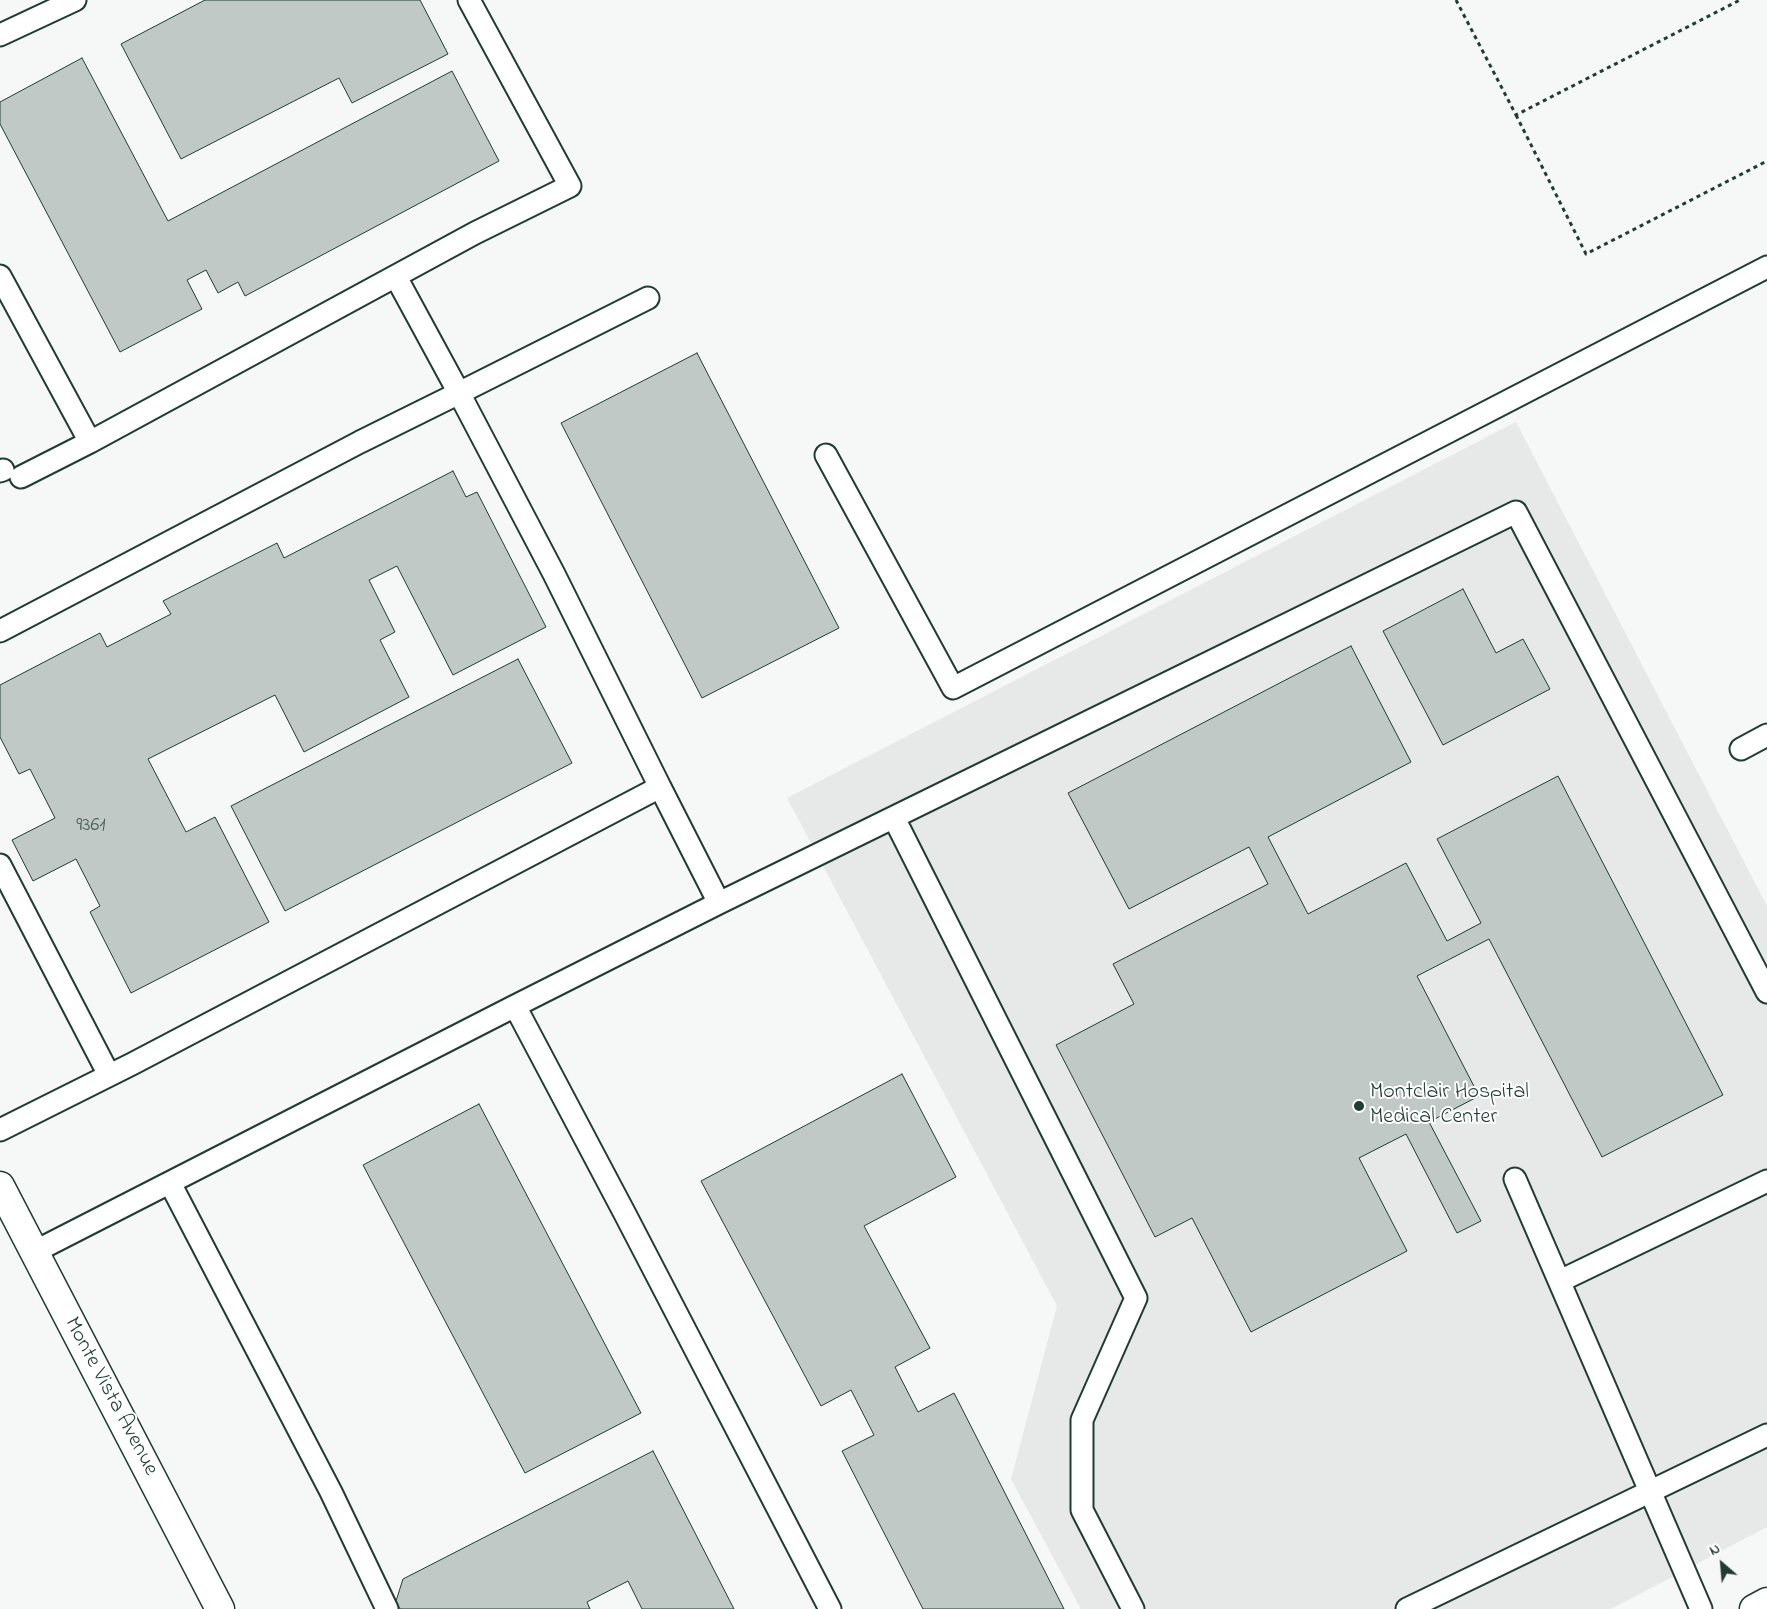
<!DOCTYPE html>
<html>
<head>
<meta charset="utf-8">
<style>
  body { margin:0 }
  #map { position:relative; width:1767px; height:1609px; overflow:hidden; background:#f6f7f7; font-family:"Indie Flower",sans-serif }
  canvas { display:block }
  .north { position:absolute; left:1697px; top:1539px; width:50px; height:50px; -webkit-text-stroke:4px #fff; paint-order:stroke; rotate:333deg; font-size:14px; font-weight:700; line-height:20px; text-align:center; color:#1f3d34 }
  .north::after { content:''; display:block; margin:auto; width:18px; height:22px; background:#1f3d34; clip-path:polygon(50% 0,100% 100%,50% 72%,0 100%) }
</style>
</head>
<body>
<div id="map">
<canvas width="1767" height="1609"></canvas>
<div class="north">N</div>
</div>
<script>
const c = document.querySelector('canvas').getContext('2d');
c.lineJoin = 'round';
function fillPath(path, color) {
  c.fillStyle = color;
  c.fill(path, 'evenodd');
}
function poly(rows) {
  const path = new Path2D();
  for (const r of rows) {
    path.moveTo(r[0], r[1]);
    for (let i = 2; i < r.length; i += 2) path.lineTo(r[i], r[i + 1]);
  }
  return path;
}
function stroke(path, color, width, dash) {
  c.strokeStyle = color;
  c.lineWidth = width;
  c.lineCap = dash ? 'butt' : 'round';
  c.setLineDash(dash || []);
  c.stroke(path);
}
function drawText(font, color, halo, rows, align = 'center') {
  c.font = font + ' "Indie Flower",sans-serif';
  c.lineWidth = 4;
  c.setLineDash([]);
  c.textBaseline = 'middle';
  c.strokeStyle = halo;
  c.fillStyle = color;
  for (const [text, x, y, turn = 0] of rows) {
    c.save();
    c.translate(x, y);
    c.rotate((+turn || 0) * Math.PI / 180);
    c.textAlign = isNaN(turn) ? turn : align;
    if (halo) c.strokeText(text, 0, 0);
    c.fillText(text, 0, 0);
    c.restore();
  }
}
fillPath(poly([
  [1516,422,1767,906,1767,1527,1611,1609,1081,1609,1011,1479,1057,1306,787,798]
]), '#e6e9e8');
const building = poly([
  [205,0,420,0,448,54,352,103,339,78,181,159,121,44,205,0],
  [82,58,168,221,452,71,499,161,245,296,238,282,218,293,206,270,187,280,202,309,120,352,0,124,0,102,82,58],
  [697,353,839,628,702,698,561,423,697,353],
  [453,471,466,497,477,492,546,627,453,675,397,566,369,580,395,632,380,640,409,697,304,752,275,695,148,759,186,832,215,817,269,922,131,993,90,912,100,906,76,859,33,881,12,840,55,818,30,769,19,774,0,737,0,685,100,633,107,647,171,614,163,601,277,543,284,558,453,471],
  [1463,589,1496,653,1523,639,1550,689,1443,745,1383,631,1463,589],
  [1351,646,1411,762,1268,837,1308,914,1406,863,1447,941,1481,923,1437,839,1558,776,1723,1095,1602,1157,1489,939,1417,976,1479,1096,1429,1122,1481,1221,1457,1233,1406,1134,1359,1158,1407,1251,1251,1332,1192,1218,1155,1237,1056,1045,1134,1004,1113,964,1268,884,1249,847,1129,909,1068,793,1351,646],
  [518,659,572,763,285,911,231,806,518,659],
  [902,1074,956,1177,864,1226,930,1348,895,1367,918,1412,954,1393,1064,1609,923,1609,842,1451,874,1435,851,1390,821,1406,701,1181,902,1074],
  [479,1104,641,1413,525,1473,363,1165,479,1104],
  [653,1451,734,1609,642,1609,628,1581,587,1602,590,1609,400,1609,396,1601,403,1579,653,1451]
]);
fillPath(building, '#c0c9c6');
stroke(building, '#1f3d34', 1);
const service = poly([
  [0,35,75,0],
  [0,276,90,442,475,233,570,186,469,0],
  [396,277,459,393,648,298],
  [826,455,953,688,1767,267],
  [0,471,3,470],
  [21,477,90,442],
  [0,631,360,442,459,393,554,574,660,787,132,1064,0,1130],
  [1741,749,1767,735],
  [660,787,719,903],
  [894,818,1136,1298,1082,1420,1082,1510,1133,1609],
  [0,865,109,1075],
  [515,1006,719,903,1516,512,1767,992],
  [1515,1179,1701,1609],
  [170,1183,331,1492,387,1609],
  [34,1252,515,1006,625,1214,830,1609],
  [1560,1281,1767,1181],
  [1407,1609,1767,1435]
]);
const secondary = poly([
  [0,1186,220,1609],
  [1754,1609,1767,1602]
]);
stroke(service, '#1f3d34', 25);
stroke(secondary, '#1f3d34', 31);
stroke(poly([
  [1456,0,1516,115,1740,0],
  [1516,115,1586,254,1767,161]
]), '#1f3d34', 3, [4, 4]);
stroke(service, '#fff', 21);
stroke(secondary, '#fff', 28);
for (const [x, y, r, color] of [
  [1359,1106,6,"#1f3d34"]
]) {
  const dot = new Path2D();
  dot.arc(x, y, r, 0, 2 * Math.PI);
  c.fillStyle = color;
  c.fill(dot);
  stroke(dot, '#fff', 2);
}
drawText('20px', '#476058', null, [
  ["9361",91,827]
]);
drawText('22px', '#1f3d34', '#fff', [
  ["Montclair Hospital",1370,1093],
  ["Medical Center",1370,1118]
], 'left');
drawText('22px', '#1f3d34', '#fff', [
  ["Monte Vista Avenue",110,1397,62]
]);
</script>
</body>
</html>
